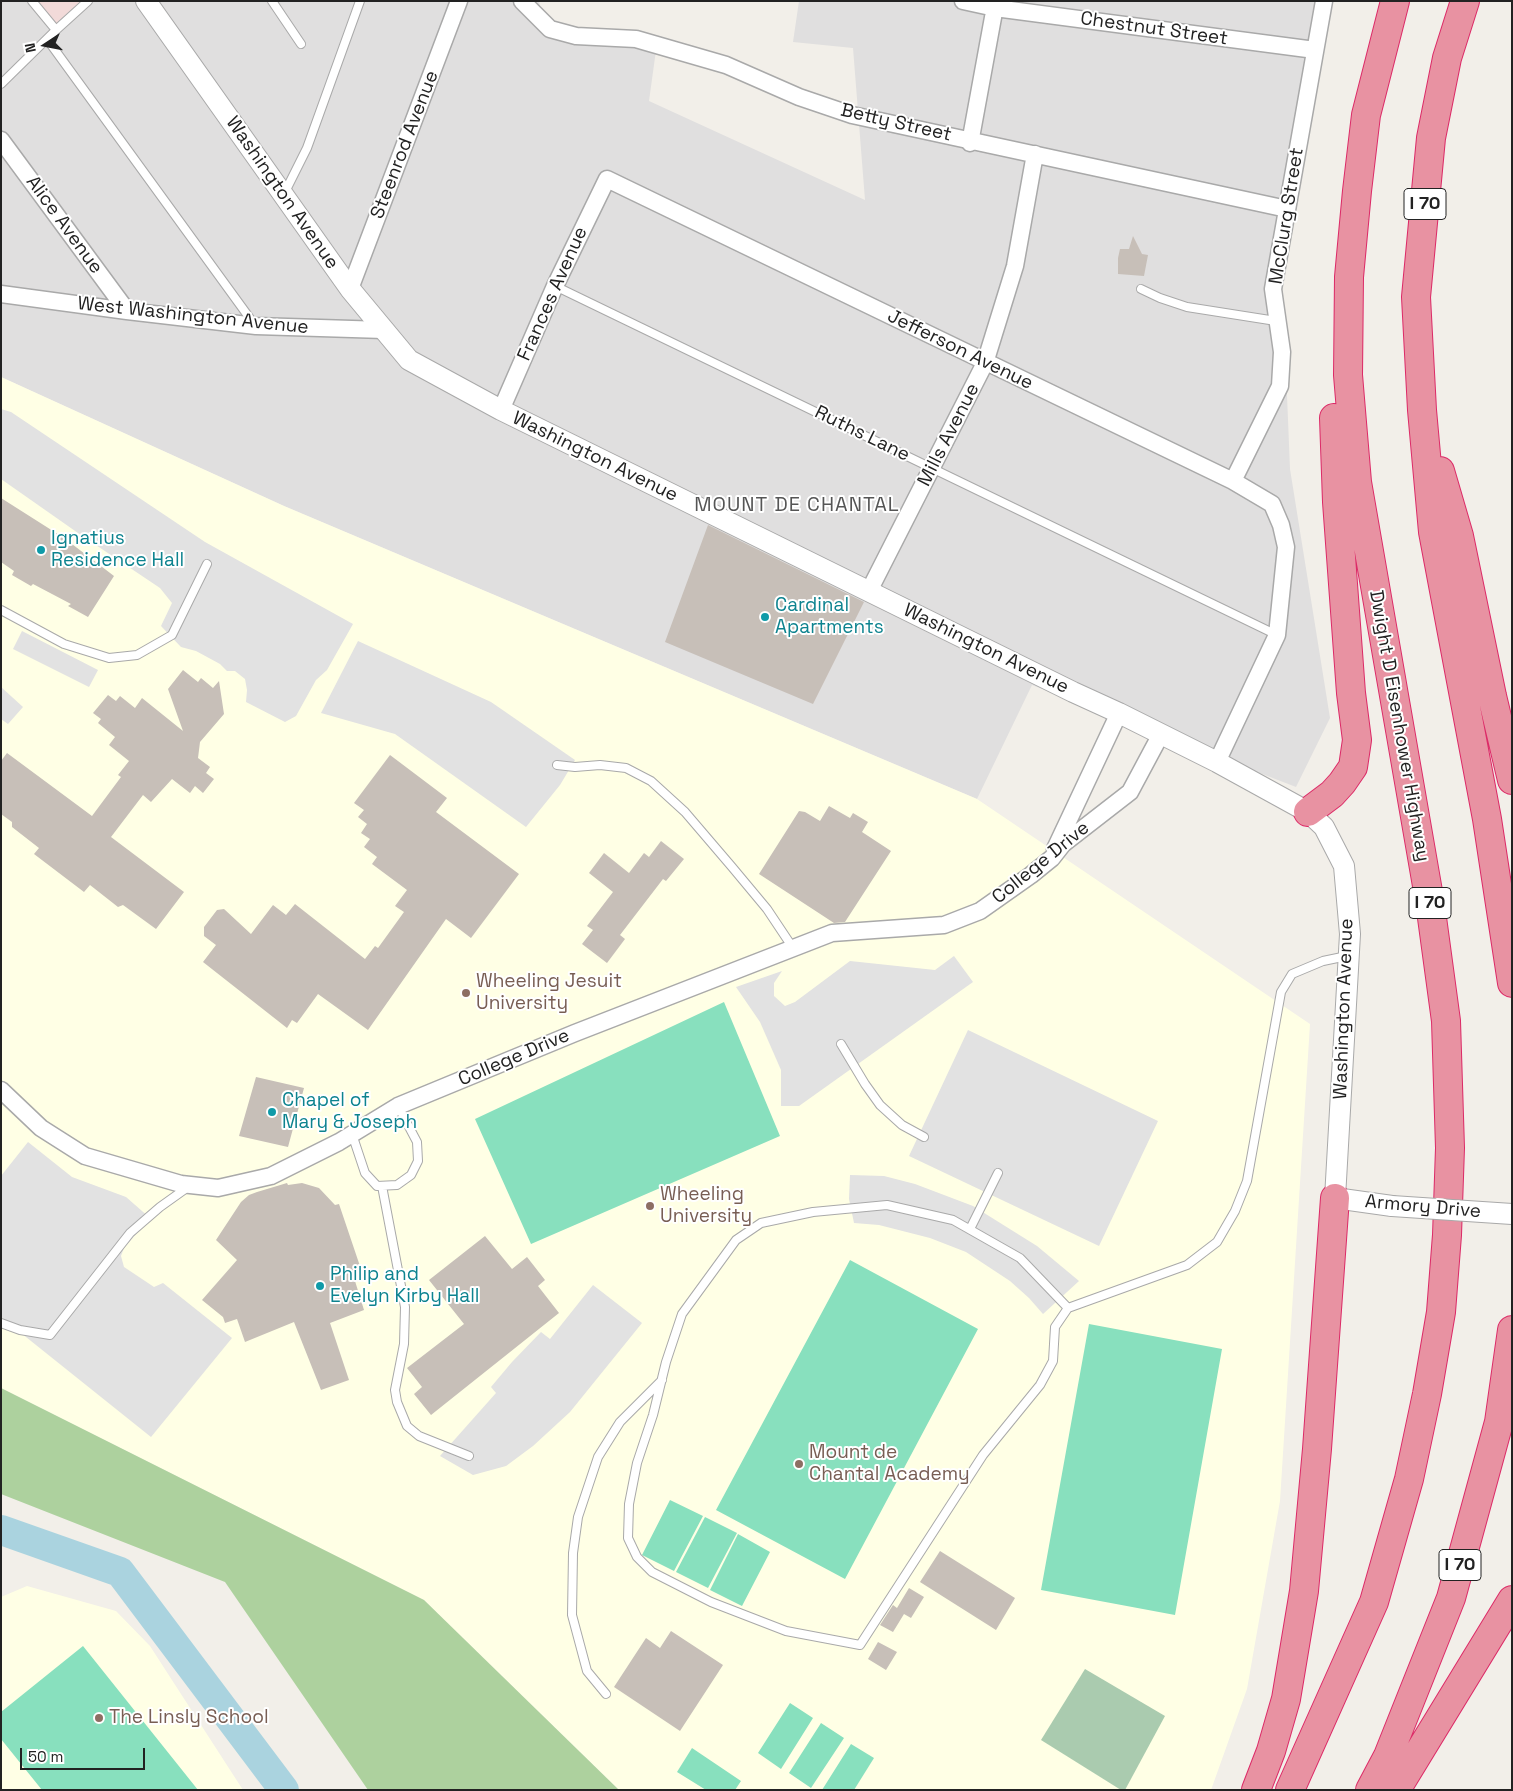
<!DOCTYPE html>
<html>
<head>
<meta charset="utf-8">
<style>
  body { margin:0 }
  #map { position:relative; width:1513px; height:1791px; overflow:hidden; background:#f2efe9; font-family:"Space Grotesk",sans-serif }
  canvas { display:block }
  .frame { position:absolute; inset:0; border:2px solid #222; pointer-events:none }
  .north { position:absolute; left:20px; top:20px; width:50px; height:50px; -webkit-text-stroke:4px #fff; paint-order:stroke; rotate:259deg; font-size:14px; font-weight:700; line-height:20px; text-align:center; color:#222 }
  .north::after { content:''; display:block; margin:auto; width:18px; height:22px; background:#222; clip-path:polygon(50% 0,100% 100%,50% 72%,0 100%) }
  .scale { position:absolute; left:20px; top:1748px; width:125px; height:22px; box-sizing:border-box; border:2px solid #222; border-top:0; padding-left:6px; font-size:15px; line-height:18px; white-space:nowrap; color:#222; -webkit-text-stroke:4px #fff; paint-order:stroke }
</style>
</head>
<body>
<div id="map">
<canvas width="1513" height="1791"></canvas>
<div class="frame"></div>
<div class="north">N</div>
<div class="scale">50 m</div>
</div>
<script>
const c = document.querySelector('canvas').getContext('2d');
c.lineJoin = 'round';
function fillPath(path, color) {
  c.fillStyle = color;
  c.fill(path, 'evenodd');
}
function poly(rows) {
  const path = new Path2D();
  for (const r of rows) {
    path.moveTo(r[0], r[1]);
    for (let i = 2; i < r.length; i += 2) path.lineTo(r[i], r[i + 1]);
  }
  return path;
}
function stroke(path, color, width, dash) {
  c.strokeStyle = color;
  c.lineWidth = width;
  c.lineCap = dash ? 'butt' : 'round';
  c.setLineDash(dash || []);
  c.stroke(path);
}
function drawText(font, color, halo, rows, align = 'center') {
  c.font = font + ' "Space Grotesk",sans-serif';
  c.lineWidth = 4;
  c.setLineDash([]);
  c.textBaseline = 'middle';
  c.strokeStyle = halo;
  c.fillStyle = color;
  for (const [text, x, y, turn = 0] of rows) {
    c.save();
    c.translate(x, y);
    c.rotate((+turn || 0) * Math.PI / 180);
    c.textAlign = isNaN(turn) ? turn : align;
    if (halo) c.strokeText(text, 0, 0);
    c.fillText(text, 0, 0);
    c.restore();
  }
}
fillPath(poly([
  [1,1,539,1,543,22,657,43,649,101,865,200,853,48,793,42,799,1,1330,1,1282,272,1290,469,1330,718,1296,787,1032,685,977,799,284,506,1,377]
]), '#e0dfdf');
fillPath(poly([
  [32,1,88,1,56,30]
]), '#f2dad9');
fillPath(poly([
  [1,377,284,506,977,799,1310,1024,1280,1501,1247,1689,1211,1790,619,1790,424,1600,1,1388],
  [27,1586,116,1611,150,1646,243,1790,1,1790,1,1597]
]), '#ffffe5');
fillPath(poly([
  [1,1388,424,1600,619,1790,368,1790,225,1582,1,1494]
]), '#add19e');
fillPath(poly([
  [1085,1669,1165,1716,1125,1790,1121,1790,1041,1740]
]), '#aacbaf');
fillPath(poly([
  [724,1002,780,1136,531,1244,475,1119],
  [850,1260,978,1329,845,1579,716,1510],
  [1089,1324,1222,1349,1175,1615,1041,1590],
  [670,1500,703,1516,674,1571,642,1555],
  [705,1517,737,1533,708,1588,676,1572],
  [738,1534,770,1552,742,1606,710,1590],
  [83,1646,198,1790,42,1790,1,1739,1,1712],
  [790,1703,813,1718,781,1769,758,1753],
  [821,1723,844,1738,811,1788,789,1773],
  [851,1744,874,1758,854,1790,822,1790],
  [692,1748,741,1781,735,1790,706,1790,677,1772]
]), '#88e0be');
fillPath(poly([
  [1,409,11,412,205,542,353,624,327,670,316,680,296,716,285,722,246,702,247,690,245,679,235,671,227,671,220,664,196,651,181,647,161,626,172,603,160,588,78,533,1,479],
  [22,631,98,670,89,687,13,649],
  [358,641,491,702,575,760,560,785,526,827,395,734,321,713],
  [1,687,23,707,8,724,1,719],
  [954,956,973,982,799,1106,781,1106,781,1070,760,1022,736,987,782,971,774,983,774,996,785,1006,795,1002,850,961,935,970],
  [968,1030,1158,1121,1099,1246,909,1156],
  [28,1142,72,1177,126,1197,150,1218,124,1248,121,1256,124,1267,154,1287,163,1283,232,1338,151,1437,1,1317,1,1176],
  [850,1175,884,1176,915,1184,973,1206,1037,1246,1079,1281,1043,1314,1029,1298,1010,1281,966,1252,930,1238,879,1225,854,1223,849,1199],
  [593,1285,642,1323,570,1412,533,1446,506,1466,473,1475,440,1456,496,1393,491,1387,512,1362,541,1332,550,1339]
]), '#e2e2e2');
stroke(poly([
  [1,1530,120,1572,284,1790]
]), '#aad3df', 30);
fillPath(poly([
  [1133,236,1142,254,1148,255,1144,276,1118,274,1118,258,1120,249,1129,249],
  [1,498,64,538,114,576,88,617,68,606,71,604,33,584,31,586,12,575,14,571,1,562],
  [708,525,864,602,813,704,665,642],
  [183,670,198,682,201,678,213,688,219,681,224,714,200,742,198,758,210,767,206,773,214,779,203,793,195,786,190,793,172,779,151,802,143,795,111,837,184,892,156,929,123,905,118,907,90,885,84,892,34,854,39,848,12,827,12,822,1,814,1,761,7,753,92,816,121,777,118,775,129,761,109,745,115,737,98,723,101,719,93,713,108,695,116,701,120,696,135,708,142,698,183,731,168,689],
  [390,755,447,798,436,812,519,874,471,938,446,919,368,1030,318,994,297,1023,292,1020,287,1028,203,962,216,945,204,936,204,927,217,910,224,909,251,934,273,905,286,915,295,904,365,959,375,946,378,948,404,912,395,906,407,890,372,864,377,857,364,847,370,839,361,833,367,824,358,817,364,810,354,803],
  [829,806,850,818,853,813,868,822,862,832,891,851,845,922,834,923,759,874,799,811,805,812,820,821],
  [661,841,684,859,666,881,663,879,620,935,625,939,607,963,582,944,593,930,587,926,613,892,589,873,604,853,629,873,644,853,649,857],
  [256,1077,304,1088,288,1147,239,1136],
  [287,1183,288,1185,302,1183,319,1188,335,1205,339,1204,364,1278,355,1281,364,1310,330,1323,349,1380,321,1390,294,1322,245,1342,237,1319,225,1323,223,1317,202,1300,237,1260,216,1240,241,1202,249,1195,257,1192],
  [485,1236,512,1269,527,1257,545,1280,538,1286,559,1313,431,1415,414,1394,422,1387,407,1368,464,1324,429,1280],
  [940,1551,1015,1598,996,1630,920,1582],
  [909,1588,924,1597,911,1618,904,1614,893,1632,880,1625,893,1605,897,1608],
  [671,1631,723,1665,680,1731,614,1687,646,1638,660,1648],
  [878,1642,897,1652,886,1670,868,1659]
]), '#c7bfb8');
const service = poly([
  [32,1,56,30],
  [272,1,301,44],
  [47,39,254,324],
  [1,84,56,30,88,1],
  [284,194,307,148,360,1],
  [555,286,1277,635],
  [1141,289,1160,298,1187,307,1276,321],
  [1,610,64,644,109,658,137,655,172,635,207,564],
  [557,765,575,767,600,765,626,768,651,781,685,812,732,867,767,909,793,948],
  [841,1044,865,1084,880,1105,902,1125,924,1137],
  [352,1134,365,1173,377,1186,397,1185,411,1175,418,1161,417,1142,398,1106],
  [382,1186,405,1307,404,1344,395,1390,397,1402,407,1426,419,1436,469,1456],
  [970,1229,998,1173],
  [1068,1308,1020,1258,953,1220,887,1205,813,1212,761,1223,736,1240,682,1314,666,1362,653,1415,637,1463,629,1504,628,1538,637,1557,652,1572,711,1602,786,1631,860,1645,983,1455,1040,1385,1053,1361,1055,1327,1068,1308,1187,1265,1217,1242,1235,1211,1247,1181,1281,992,1292,974,1323,961,1347,956],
  [1,1323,20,1330,50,1335,130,1233,160,1207,188,1187],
  [606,1694,587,1671,572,1615,573,1553,578,1517,598,1457,620,1422,662,1380]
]);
const minor = poly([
  [522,1,550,29,576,36,636,39,726,65,799,97,852,115,1287,209],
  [963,1,995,8,1315,50],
  [1,140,127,311],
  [970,143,996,1],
  [350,289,459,1],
  [1,294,127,311,256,326,384,330],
  [501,410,555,286,607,179,1233,481,1272,504,1281,525,1286,547,1277,635,1217,762],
  [1233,481,1280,386,1282,352,1273,289,1324,1],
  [869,591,985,363,1015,266,1035,154],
  [1055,849,1119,713],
  [1,1090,41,1128,85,1156,181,1184,218,1188,271,1176,339,1142,398,1106,575,1033,832,933,944,925,980,911,1031,875,1052,858,1063,844,1130,792,1161,734]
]);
const tertiary = poly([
  [146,1,350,289,409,360,501,410,1073,692,1119,713,1217,762,1308,812,1324,827,1344,866,1350,934,1335,1198,1392,1206]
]);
const motorway = poly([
  [1465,1,1447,58,1431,138,1416,297,1422,410,1433,532,1487,819,1512,983],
  [1440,471,1459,536,1492,696,1512,780],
  [1308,812,1332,794,1342,783,1353,767,1357,740,1351,693,1337,502,1334,418],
  [1256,1790,1271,1751,1286,1699,1304,1591,1317,1449,1335,1198],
  [1290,1790,1374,1602,1409,1479,1427,1394,1441,1312,1447,1235,1450,1148,1446,1021,1430,903,1357,482,1348,375,1349,277,1357,191,1366,115,1395,1],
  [1370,1790,1388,1756,1451,1598,1499,1422,1512,1330],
  [1396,1790,1512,1600]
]);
stroke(service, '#a9a9a9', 10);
stroke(minor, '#a9a9a9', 19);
stroke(tertiary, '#a9a9a9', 22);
stroke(motorway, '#dc2a67', 30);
stroke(service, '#fff', 8);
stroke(minor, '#fff', 16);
stroke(tertiary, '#fff', 20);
stroke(motorway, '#e892a2', 28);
const tertiaryBridge = poly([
  [1392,1206,1512,1214]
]);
stroke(tertiaryBridge, '#a9a9a9', 22, []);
stroke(tertiaryBridge, '#fff', 20);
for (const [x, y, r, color] of [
  [41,550,5,"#0f9aa8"],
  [765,617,5,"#0f9aa8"],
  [466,993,5,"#8d6e63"],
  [272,1112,5,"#0f9aa8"],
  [650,1206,5,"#8d6e63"],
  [320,1286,5,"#0f9aa8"],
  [799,1464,5,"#8d6e63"],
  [99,1718,5,"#8d6e63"]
]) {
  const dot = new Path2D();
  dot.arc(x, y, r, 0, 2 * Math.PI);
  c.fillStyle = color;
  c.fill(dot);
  stroke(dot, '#fff', 2);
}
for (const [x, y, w] of [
  [1425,204,42],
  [1430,903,42],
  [1460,1565,42]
]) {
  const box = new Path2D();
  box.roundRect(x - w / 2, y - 15.5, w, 31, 4);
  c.fillStyle = '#fff';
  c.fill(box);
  stroke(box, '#222', 1);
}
drawText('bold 18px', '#222', null, [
  ["I 70",1425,204],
  ["I 70",1430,903],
  ["I 70",1460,1565]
]);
drawText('19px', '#222', '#fff', [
  ["Chestnut Street",1154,29,8],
  ["Betty Street",896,123,13],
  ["Steenrod Avenue",405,145,-69],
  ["Washington Avenue",282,193,55],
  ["McClurg Street",1287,216,-81],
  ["Alice Avenue",64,225,54],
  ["Frances Avenue",553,294,-66],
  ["West Washington Avenue",193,316,6],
  ["Jefferson Avenue",960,350,26],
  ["Ruths Lane",862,434,26],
  ["Mills Avenue",949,435,-63],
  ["Washington Avenue",595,457,26],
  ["Washington Avenue",986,649,26],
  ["Dwight D Eisenhower Highway",1399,726,80],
  ["College Drive",1041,863,-39],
  ["Washington Avenue",1344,1009,-88],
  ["College Drive",514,1058,-23],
  ["Armory Drive",1423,1207,5]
]);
drawText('19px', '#0d838f', '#fff', [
  ["Ignatius",51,539],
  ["Residence Hall",51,561],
  ["Cardinal",775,606],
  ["Apartments",775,628],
  ["Chapel of",282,1101],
  ["Mary & Joseph",282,1123],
  ["Philip and",330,1275],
  ["Evelyn Kirby Hall",330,1297]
], 'left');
drawText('19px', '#785e54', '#fff', [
  ["Wheeling Jesuit",476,982],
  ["University",476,1004],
  ["Wheeling",660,1195],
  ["University",660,1217],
  ["Mount de",809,1453],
  ["Chantal Academy",809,1475],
  ["The Linsly School",109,1718]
], 'left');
c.letterSpacing = '1px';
drawText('20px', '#555', '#fff', [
  ["MOUNT DE CHANTAL",797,506]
]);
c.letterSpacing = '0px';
</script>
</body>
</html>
